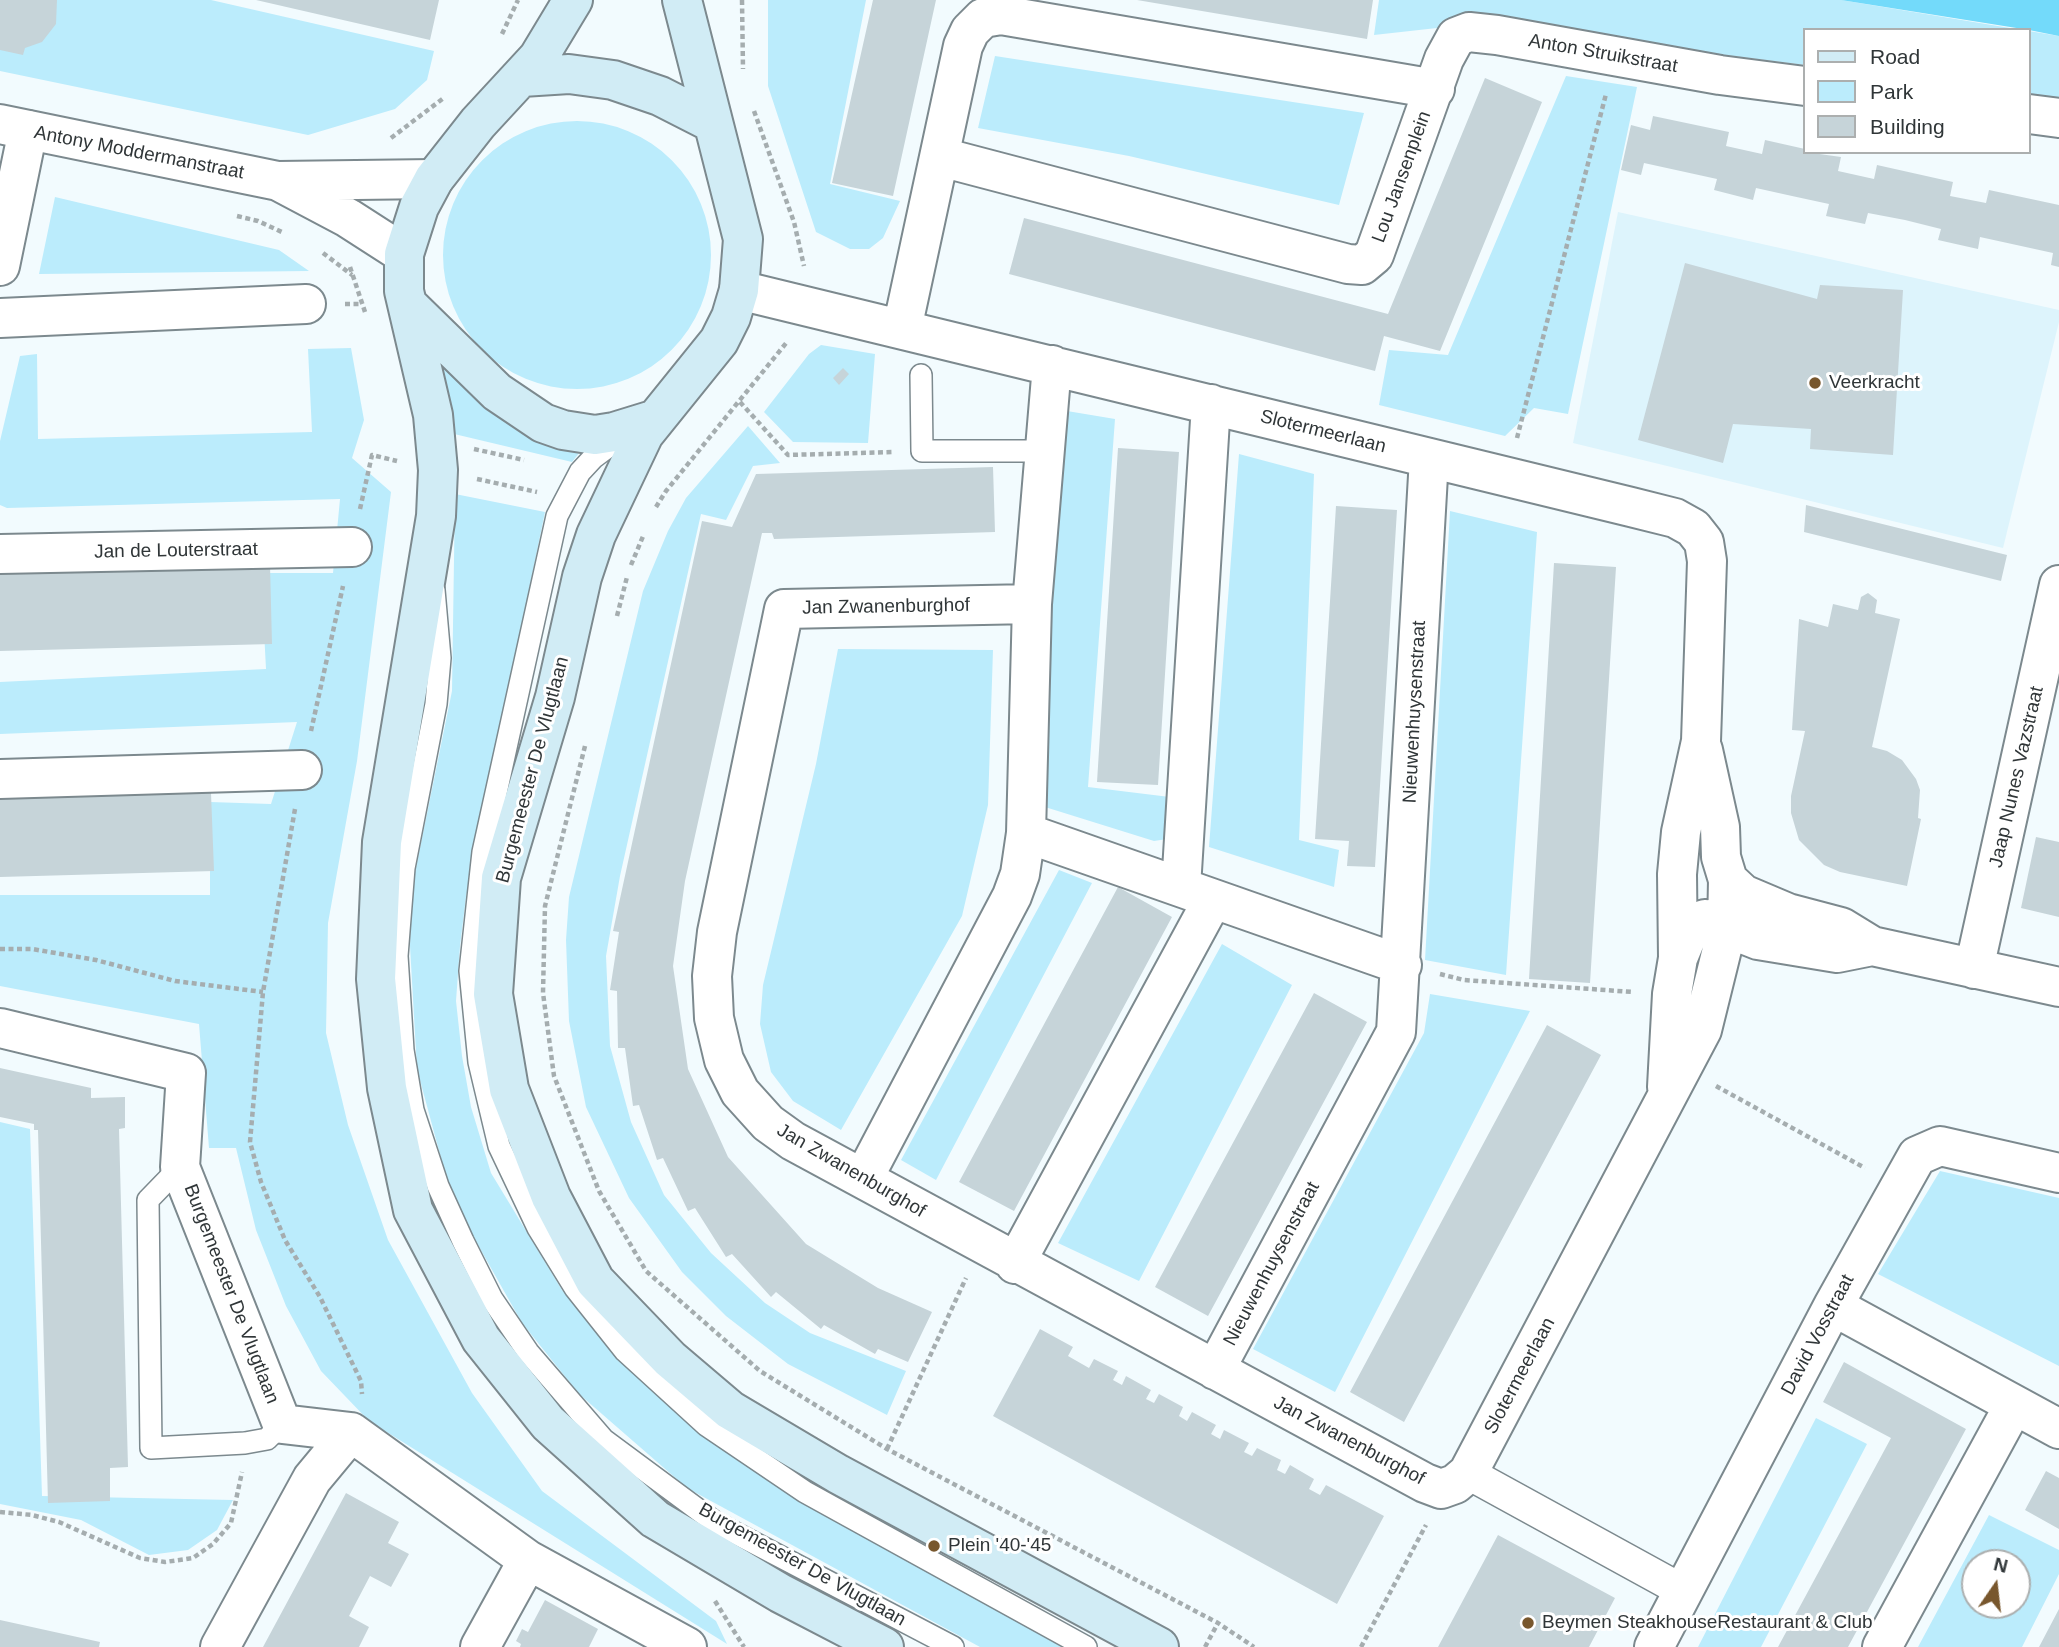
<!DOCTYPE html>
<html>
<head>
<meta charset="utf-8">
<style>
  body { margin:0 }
  #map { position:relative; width:2059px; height:1647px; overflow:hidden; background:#f2fbfe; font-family:Arial,sans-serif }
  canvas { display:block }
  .legend { position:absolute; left:1803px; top:28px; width:228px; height:126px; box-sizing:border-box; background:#fff; border:2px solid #acafaf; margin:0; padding:9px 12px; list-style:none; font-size:21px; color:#303638 }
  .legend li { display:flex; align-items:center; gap:14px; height:35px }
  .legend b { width:35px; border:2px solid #acafaf }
  .north { position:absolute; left:1961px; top:1549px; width:70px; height:70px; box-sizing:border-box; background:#fff; border:2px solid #acafaf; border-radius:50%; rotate:14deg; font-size:19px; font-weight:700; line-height:28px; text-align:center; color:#303638 }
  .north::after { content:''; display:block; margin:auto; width:24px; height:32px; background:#78572d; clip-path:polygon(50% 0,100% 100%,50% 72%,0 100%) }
</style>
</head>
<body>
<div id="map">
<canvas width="2059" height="1647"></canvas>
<ul class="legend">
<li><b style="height:9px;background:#d1ecf5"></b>Road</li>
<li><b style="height:19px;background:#bbecfc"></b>Park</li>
<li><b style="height:19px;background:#c6d4d9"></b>Building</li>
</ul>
<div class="north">N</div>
</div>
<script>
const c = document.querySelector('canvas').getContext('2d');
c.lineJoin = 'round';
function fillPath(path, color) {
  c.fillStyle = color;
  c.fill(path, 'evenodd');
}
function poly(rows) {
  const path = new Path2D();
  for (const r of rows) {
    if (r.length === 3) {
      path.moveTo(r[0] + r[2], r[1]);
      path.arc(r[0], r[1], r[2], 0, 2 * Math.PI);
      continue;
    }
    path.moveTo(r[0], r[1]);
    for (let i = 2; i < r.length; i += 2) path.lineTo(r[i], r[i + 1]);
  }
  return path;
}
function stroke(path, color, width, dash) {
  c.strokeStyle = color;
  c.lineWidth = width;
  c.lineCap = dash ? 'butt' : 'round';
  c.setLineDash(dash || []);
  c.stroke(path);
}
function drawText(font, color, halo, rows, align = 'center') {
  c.font = font + ' Arial,sans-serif';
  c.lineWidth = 6;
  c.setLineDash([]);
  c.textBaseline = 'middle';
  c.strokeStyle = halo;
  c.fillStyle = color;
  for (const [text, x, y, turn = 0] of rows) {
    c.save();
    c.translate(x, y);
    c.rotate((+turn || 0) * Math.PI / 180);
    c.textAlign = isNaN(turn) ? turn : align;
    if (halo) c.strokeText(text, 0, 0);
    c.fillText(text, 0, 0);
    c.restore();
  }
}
fillPath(poly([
  [1618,212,2059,310,2059,322,2003,548,1573,443]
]), '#ddf4fc');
fillPath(poly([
  [0,0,211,0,434,51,427,80,395,109,308,135,0,71],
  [768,0,866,0,830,184,900,201,883,238,869,249,850,249,816,232,768,86],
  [1379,0,1841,0,2022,30,1805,30,1805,65,1473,24,1374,35],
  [2029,31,2059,36,2059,107,2029,102],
  [995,56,1364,113,1339,205,1129,156,978,128],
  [1566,76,1637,87,1568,414,1534,408,1505,436,1379,405,1389,350,1448,355],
  [577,255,134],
  [55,197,279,250,309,271,39,274],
  [821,345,875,354,868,443,793,442,764,412,809,354],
  [351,348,364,420,352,458,391,492,357,761,328,923,326,1033,348,1125,388,1240,472,1393,542,1491,716,1621,727,1644,369,1421,321,1371,286,1306,256,1230,236,1148,209,1148,199,1024,0,986,0,895,210,895,210,802,271,804,297,722,0,734,0,682,266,669,261,573,333,573,340,499,7,508,0,505,0,441,20,356,37,354,38,439,312,432,308,349],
  [443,361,580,450,580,452,572,462,450,433,439,363],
  [1067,411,1115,419,1088,787,1178,798,1167,839,1154,841,1045,807,1040,798,1055,494],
  [748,426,780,463,753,466,726,520,701,514,620,876,606,956,610,1046,631,1122,664,1195,711,1253,765,1303,810,1333,906,1371,887,1415,788,1364,726,1316,682,1272,629,1198,586,1107,569,1021,566,940,569,897,643,591,668,531,686,498],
  [1239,454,1314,474,1299,840,1339,850,1334,887,1209,847],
  [455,494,545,512,466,897,460,946,456,1001,462,1056,471,1107,491,1173,562,1290,612,1353,654,1390,1078,1647,980,1647,687,1488,579,1394,522,1323,452,1199,417,1069,410,946,411,892,452,691],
  [1450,511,1537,532,1506,975,1425,960],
  [838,649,993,650,988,805,962,916,841,1130,793,1101,771,1072,760,1024,763,985,816,764],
  [1059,870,1092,883,936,1180,901,1160],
  [1222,944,1292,985,1139,1281,1058,1243],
  [1430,994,1530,1011,1335,1392,1253,1349,1424,1033],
  [0,1122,30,1129,42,1496,233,1500,217,1530,188,1550,149,1555,81,1520,0,1504],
  [1940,1171,2059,1198,2059,1366,1878,1274],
  [1816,1418,1867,1444,1761,1647,1698,1647],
  [1989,1515,2059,1550,2059,1574,2022,1647,1918,1647],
  [2017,1563,2017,1605,1975,1605,1975,1563]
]), '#bbecfc');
fillPath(poly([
  [1841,0,2059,0,2059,36,2029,30]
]), '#73dafa');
fillPath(poly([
  [0,0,57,0,56,24,42,42,25,48,23,55,0,50],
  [256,0,439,0,430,40],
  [873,0,936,0,893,196,832,183],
  [1137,0,1373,0,1367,39],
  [1485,78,1542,102,1440,351,1384,336,1375,371,1009,274,1024,218,1388,314],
  [1653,116,1729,132,1726,146,1762,154,1765,140,1805,149,1805,152,1841,157,1838,171,1874,179,1877,165,1953,182,1950,196,1986,203,1989,190,2059,205,2059,267,2051,265,2053,253,1980,237,1978,249,1938,240,1941,229,1905,220,1868,213,1865,224,1826,216,1829,204,1792,196,1756,188,1753,200,1714,190,1717,179,1644,163,1641,175,1621,170,1631,125,1650,130],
  [1685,263,1817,299,1820,285,1903,290,1893,455,1810,449,1811,429,1733,424,1723,463,1638,440],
  [843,368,849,374,839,385,833,378],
  [1118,448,1179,452,1158,785,1097,782],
  [993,467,995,532,774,539,772,533,762,533,685,881,673,966,688,1069,728,1157,806,1244,878,1288,932,1312,908,1362,878,1349,875,1354,824,1325,821,1329,776,1292,771,1297,732,1254,726,1257,695,1208,688,1211,663,1158,657,1160,639,1105,633,1106,625,1048,618,1048,617,991,610,990,619,932,613,931,702,521,732,527,756,474],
  [1806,505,2007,555,2001,581,1804,532],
  [1336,506,1397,510,1375,867,1347,866,1349,841,1315,839],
  [1554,563,1616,567,1590,983,1529,979],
  [270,565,272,644,0,651,0,573],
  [1868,593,1877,600,1875,613,1900,619,1872,747,1887,751,1902,760,1916,779,1920,790,1918,818,1921,819,1907,886,1840,872,1824,865,1799,840,1791,813,1791,796,1805,731,1792,730,1799,619,1828,627,1833,604,1858,610,1861,597],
  [211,793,214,871,0,877,0,799],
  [2036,837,2059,842,2059,917,2021,908],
  [1118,887,1172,917,1014,1211,959,1182],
  [1314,993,1367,1022,1208,1316,1155,1287],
  [1547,1025,1601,1055,1404,1422,1350,1392],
  [0,1068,91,1088,91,1098,125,1097,125,1128,119,1129,128,1467,110,1468,110,1501,48,1503,38,1130,34,1130,34,1124,0,1117],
  [1040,1329,1073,1347,1068,1356,1089,1368,1094,1359,1118,1371,1113,1380,1122,1385,1126,1376,1151,1390,1146,1399,1154,1403,1159,1394,1183,1407,1179,1416,1187,1421,1192,1412,1216,1425,1211,1434,1220,1439,1224,1430,1249,1443,1244,1452,1252,1456,1257,1448,1281,1460,1277,1470,1285,1474,1290,1465,1314,1479,1309,1489,1320,1495,1326,1485,1384,1516,1337,1604,993,1416],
  [1844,1362,1966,1429,1848,1647,1778,1647,1891,1438,1823,1402],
  [2046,1471,2059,1478,2059,1529,2025,1510],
  [346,1493,399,1522,388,1543,409,1554,391,1587,370,1576,349,1616,369,1627,359,1647,263,1647],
  [1498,1535,1615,1598,1589,1647,1438,1647],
  [545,1600,598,1629,589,1647,520,1647,521,1644,516,1641,522,1629,528,1632],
  [2059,1609,2059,1647,2039,1647],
  [0,1620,100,1642,99,1647,0,1647]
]), '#c6d4d9');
const service = poly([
  [921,375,922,451,1045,451],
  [621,437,593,458,580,472,557,516,483,852,470,971,479,1062,499,1146,538,1228,575,1288,625,1351,706,1425,805,1492,1086,1647],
  [434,590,440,658,436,704,404,868,397,956,403,1050,413,1110,438,1186,463,1241,492,1299,528,1352,604,1440,716,1523,953,1647],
  [180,1167,148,1200,151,1448,245,1443,267,1439,282,1424]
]);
const pedestrian = poly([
  [1468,1473,1683,1591]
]);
const minor = poly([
  [2029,114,2059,118],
  [941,157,1348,264,1362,265,1374,255,1444,59,1456,37,1469,32,1497,35,1720,75,1805,86],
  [0,266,28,130],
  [739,290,1631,507,1675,518,1693,528,1704,542,1707,561,1701,741,1681,832,1677,874,1678,958],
  [0,318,306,304],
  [902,329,963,46,970,31,983,18,1001,15,1435,89],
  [0,554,352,547],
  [1032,604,784,609,717,932,712,976,714,1018,724,1060,740,1092,768,1123,793,1141,1425,1483,1441,1489,1455,1484,1468,1473,1702,1030,1727,929,1728,880],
  [1703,750,1720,827,1721,857,1728,880,1743,894,1788,913,1841,927,1872,946,2059,987],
  [0,779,302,770],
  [1026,833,1402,965],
  [1181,887,1211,404],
  [1705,919,1758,940,1837,953,1872,946],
  [1974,969,2059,585],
  [0,1028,186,1073,180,1167,282,1424,351,1432,528,1560,687,1647],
  [1667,1087,1672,994,1678,958,1687,936],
  [863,1179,1012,896,1020,874,1026,833,1032,604,1052,365],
  [1015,1264,1213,899],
  [1833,1306,2059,1429],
  [1215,1370,1396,1032,1429,458],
  [220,1647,312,1479,351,1432],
  [480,1647,528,1560],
  [1654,1647,1833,1306,1917,1156,1940,1146,2059,1173],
  [1882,1647,2014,1405]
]);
const tertiary = poly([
  [0,124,278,181,434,179],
  [280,182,348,218,404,254]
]);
const secondary = poly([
  [573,0,538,58,478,123,434,179,419,207,404,254,404,291,433,415,438,470,436,516,382,842,376,979,387,1088,413,1210,481,1339,548,1423,655,1519,780,1593,884,1647],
  [682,0,743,239,739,290,731,317,719,341,644,434,596,535,582,577,555,697,501,878,493,994,509,1089,551,1197,595,1281,670,1359,730,1410,838,1474,1159,1647],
  [522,77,569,74,613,80,660,96,713,123],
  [409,306,497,392,543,423,563,430,595,435,614,432,653,420]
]);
stroke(service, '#7c898e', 24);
stroke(pedestrian, '#7c898e', 35);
stroke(minor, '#7c898e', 42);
stroke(tertiary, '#7c898e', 42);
stroke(secondary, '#7c898e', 42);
stroke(poly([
  [742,0,743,69],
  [502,34,518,0],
  [754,111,794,222,804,266],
  [391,138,445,97],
  [237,216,258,221,284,233],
  [323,253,352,275],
  [350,267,365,312],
  [345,304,362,304],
  [740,402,788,455,894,452],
  [1517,438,1606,94],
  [474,449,524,460],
  [477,479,537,492],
  [656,507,666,491,787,342],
  [360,509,372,455,397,461],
  [631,565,644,534],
  [617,616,627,577],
  [311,731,343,586],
  [585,746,545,906,543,993,554,1076,599,1191,646,1271,760,1371,887,1449,1218,1623,1254,1647],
  [295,809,263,992,250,1142,261,1182,285,1240,320,1297,361,1381,362,1394],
  [0,949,32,949,96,960,175,981,263,992],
  [1440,974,1464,980,1633,992],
  [1716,1086,1865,1168],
  [887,1449,966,1278],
  [0,1512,32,1515,59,1522,140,1558,165,1562,193,1558,213,1544,231,1523,242,1472],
  [715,1601,744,1647],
  [1205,1647,1218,1623],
  [1361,1647,1426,1525]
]), '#a5adaf', 4.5, [5, 3.5]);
stroke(service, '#fff', 21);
stroke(pedestrian, '#fff', 32);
stroke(minor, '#fff', 38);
stroke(tertiary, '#fff', 38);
stroke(secondary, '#d1ecf5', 38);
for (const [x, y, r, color] of [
  [1815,383,7,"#78572d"],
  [934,1546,7,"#78572d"],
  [1528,1623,7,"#78572d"]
]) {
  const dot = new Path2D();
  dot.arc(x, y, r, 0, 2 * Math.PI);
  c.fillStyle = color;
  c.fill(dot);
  stroke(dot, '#fff', 2.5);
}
drawText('19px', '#303638', '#fff', [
  ["Anton Struikstraat",1603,54,10],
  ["Antony Moddermanstraat",139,153,11],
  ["Lou Jansenplein",1402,177,-70],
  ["Slotermeerlaan",1323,432,14],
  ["Jan de Louterstraat",176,551,-1],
  ["Jan Zwanenburghof",886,607,-1],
  ["Nieuwenhuysenstraat",1415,712,-87],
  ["Burgemeester De Vlugtlaan",533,770,-75],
  ["Jaap Nunes Vazstraat",2017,777,-77],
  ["Jan Zwanenburghof",851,1171,30],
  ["Nieuwenhuysenstraat",1272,1264,-62],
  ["Burgemeester De Vlugtlaan",231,1294,69],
  ["David Vosstraat",1818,1335,-62],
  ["Slotermeerlaan",1520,1376,-62],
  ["Jan Zwanenburghof",1349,1441,28],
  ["Burgemeester De Vlugtlaan",802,1565,29]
]);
drawText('19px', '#303638', '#fff', [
  ["Veerkracht",1829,383],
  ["Plein '40-'45",948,1546],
  ["Beymen SteakhouseRestaurant & Club",1542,1623]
], 'left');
</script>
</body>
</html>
